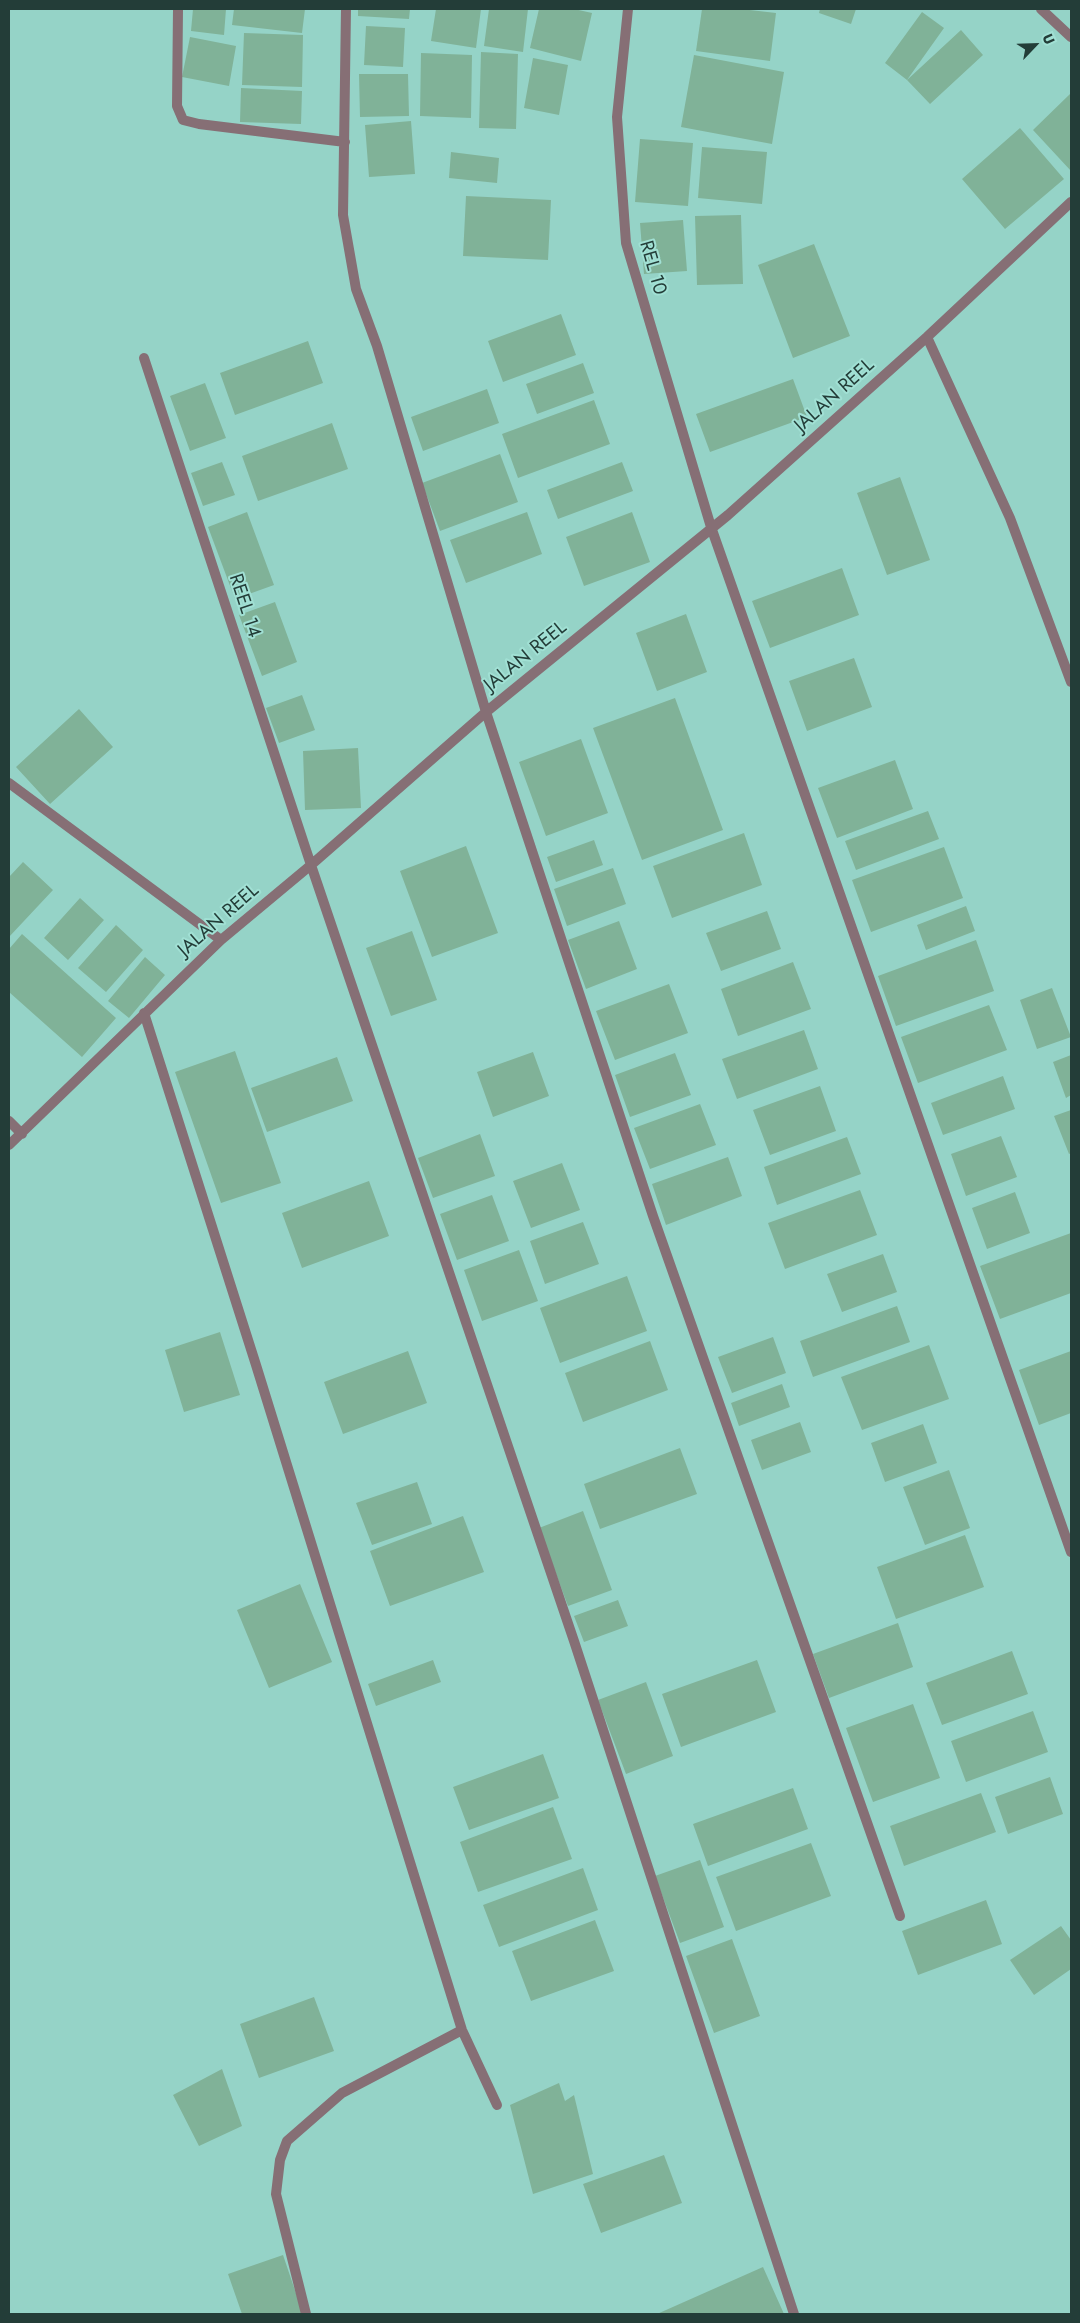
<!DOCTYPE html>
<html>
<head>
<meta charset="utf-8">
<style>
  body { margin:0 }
  #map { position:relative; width:1080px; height:2323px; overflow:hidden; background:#95d3c7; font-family:Jost,sans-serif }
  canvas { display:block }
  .frame { position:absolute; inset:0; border:10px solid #233d38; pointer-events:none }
  .north { position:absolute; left:1010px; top:20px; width:50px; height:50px; -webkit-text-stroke:4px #a1e0d4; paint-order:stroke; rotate:66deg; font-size:14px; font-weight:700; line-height:20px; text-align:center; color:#233d38 }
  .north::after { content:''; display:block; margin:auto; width:18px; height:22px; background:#233d38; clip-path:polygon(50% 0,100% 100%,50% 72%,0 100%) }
</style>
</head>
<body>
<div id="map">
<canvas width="1080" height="2323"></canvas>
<div class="frame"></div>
<div class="north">U</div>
</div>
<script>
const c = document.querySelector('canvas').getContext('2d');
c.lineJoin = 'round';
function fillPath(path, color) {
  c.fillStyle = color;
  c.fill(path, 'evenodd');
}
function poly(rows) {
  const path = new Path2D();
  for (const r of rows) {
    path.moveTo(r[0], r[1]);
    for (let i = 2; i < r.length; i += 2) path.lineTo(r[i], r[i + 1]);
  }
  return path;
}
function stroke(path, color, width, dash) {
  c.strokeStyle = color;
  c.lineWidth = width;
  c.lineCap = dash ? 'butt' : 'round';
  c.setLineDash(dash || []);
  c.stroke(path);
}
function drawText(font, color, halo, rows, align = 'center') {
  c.font = font + ' Jost,sans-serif';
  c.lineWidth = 4;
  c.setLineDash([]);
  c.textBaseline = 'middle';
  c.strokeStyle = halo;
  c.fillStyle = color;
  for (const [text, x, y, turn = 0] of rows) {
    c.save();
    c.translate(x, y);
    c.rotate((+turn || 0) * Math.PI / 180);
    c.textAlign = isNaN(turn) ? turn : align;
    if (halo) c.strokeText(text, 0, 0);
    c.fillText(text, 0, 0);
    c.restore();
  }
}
fillPath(poly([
  [193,9,226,9,224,35,191,31],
  [234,9,305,9,302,33,232,25],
  [358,9,410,9,409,19,358,16],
  [436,9,481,9,476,48,431,41],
  [489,9,528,9,523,52,484,46],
  [539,9,574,9,592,13,581,61,530,48],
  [702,9,741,9,776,13,770,61,696,51],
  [820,9,856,9,851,24,819,13],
  [922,12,944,28,907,80,885,63],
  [366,26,405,28,403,67,364,65],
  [961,30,983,55,930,104,907,80],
  [244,33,303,35,302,87,242,85],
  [190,37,236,46,229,86,182,77],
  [481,52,518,54,516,129,479,128],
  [421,53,472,55,471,118,420,116],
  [694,55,784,72,772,144,681,127],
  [533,58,568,65,559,115,524,108],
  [359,74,408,74,409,116,360,117],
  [241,88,302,91,301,124,240,122],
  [1070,94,1071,95,1071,171,1033,130],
  [411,121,415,174,369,177,365,125],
  [1020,128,1064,179,1005,229,962,179],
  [640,139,693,143,688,206,635,202],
  [702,147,767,152,762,204,698,198],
  [451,152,499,158,497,183,449,178],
  [466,196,551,200,548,260,463,256],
  [741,215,743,284,697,285,695,216],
  [683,220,687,271,644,274,640,223],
  [814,244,850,336,793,358,758,265],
  [561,314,576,355,503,382,488,341],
  [308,341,323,383,235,415,220,373],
  [583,363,594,393,537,414,526,384],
  [793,379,807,417,710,452,696,414],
  [205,383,226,438,190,451,170,396],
  [487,389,499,423,423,451,411,417],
  [594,400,610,444,518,478,502,434],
  [332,423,348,469,258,501,242,456],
  [500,454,518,502,440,531,422,483],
  [222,462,235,495,203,506,191,473],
  [622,462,633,491,558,519,547,490],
  [900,477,930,560,887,575,857,493],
  [247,512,274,585,235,599,208,527],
  [527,512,542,554,466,583,450,540],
  [632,512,650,562,584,586,566,537],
  [842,568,859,615,770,648,752,601],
  [275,602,297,662,262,676,239,615],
  [686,614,707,672,657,691,636,633],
  [854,658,872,707,807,731,789,681],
  [302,695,315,730,279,743,266,708],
  [675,698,723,830,642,860,593,728],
  [79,709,113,747,50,804,16,767],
  [581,739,608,813,546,836,519,762],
  [358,748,361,808,305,810,303,751],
  [895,760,913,809,837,838,818,788],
  [928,811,939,839,856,870,845,841],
  [744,833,762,885,672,918,653,866],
  [594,840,603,865,556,882,547,857],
  [466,846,498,933,432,957,400,871],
  [944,847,963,898,871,932,852,880],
  [23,862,53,890,9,937,9,877],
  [613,868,626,904,567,926,554,889],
  [80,898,104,920,68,960,44,938],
  [966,906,975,931,926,950,917,925],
  [767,911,781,949,721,971,706,933],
  [619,921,637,969,586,989,568,940],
  [116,925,143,950,106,992,78,968],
  [412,931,437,1000,391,1016,366,948],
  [22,934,116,1018,82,1057,9,992,9,949],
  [976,940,994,991,896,1026,878,976],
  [145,957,165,975,129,1018,108,1001],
  [793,962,811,1009,738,1036,721,989],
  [669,984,688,1033,615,1060,596,1011],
  [1052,988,1071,1037,1037,1049,1020,1000],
  [989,1005,1007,1050,918,1083,901,1037],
  [804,1030,818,1069,737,1099,722,1059],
  [235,1051,281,1183,221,1203,175,1072],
  [533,1052,549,1096,493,1117,477,1072],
  [675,1053,691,1095,630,1117,615,1075],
  [1071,1055,1071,1095,1066,1098,1053,1062],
  [337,1057,353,1101,267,1132,251,1088],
  [1003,1076,1015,1109,943,1135,931,1103],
  [820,1086,836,1131,770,1155,753,1110],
  [700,1104,716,1145,650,1169,634,1128],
  [1071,1110,1071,1153,1069,1154,1054,1116],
  [480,1134,495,1176,433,1198,418,1158],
  [1001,1136,1017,1177,966,1196,951,1154],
  [847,1137,861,1174,777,1205,764,1167],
  [728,1157,742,1196,666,1225,652,1184],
  [562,1163,580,1210,531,1228,513,1181],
  [369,1181,389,1236,302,1268,282,1213],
  [860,1190,877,1235,785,1269,768,1223],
  [1015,1192,1030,1233,987,1249,972,1208],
  [492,1195,509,1241,457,1260,440,1214],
  [583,1222,599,1264,545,1284,530,1241],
  [1071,1233,1071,1293,1000,1319,980,1266],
  [519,1250,538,1301,482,1321,464,1270],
  [883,1254,897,1292,842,1312,827,1274],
  [627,1276,647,1331,560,1363,540,1308],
  [897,1306,910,1342,813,1377,800,1341],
  [220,1332,240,1395,184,1412,165,1350],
  [773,1337,786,1373,732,1393,718,1357],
  [650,1341,668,1390,583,1422,565,1373],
  [929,1345,949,1399,862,1430,841,1377],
  [408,1351,427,1403,343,1434,324,1382],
  [1071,1351,1071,1413,1039,1425,1019,1370],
  [782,1384,790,1407,739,1426,731,1403],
  [800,1422,811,1452,762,1470,751,1440],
  [923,1424,937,1463,885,1482,871,1443],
  [680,1448,697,1494,600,1529,584,1484],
  [949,1470,970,1528,925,1545,903,1487],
  [417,1482,432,1524,372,1545,356,1503],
  [583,1511,612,1590,568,1606,539,1528],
  [463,1516,484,1572,390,1606,370,1551],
  [965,1535,984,1587,896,1619,877,1567],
  [300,1584,332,1662,269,1688,237,1610],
  [618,1600,628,1626,584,1642,574,1616],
  [898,1623,913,1667,829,1698,813,1654],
  [1012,1651,1028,1694,942,1725,926,1683],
  [433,1660,441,1682,376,1706,368,1684],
  [757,1660,776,1712,681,1747,662,1694],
  [646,1682,673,1756,626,1774,598,1700],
  [913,1704,940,1778,873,1802,846,1728],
  [1033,1711,1048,1752,966,1782,951,1741],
  [543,1754,559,1798,469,1830,453,1787],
  [1050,1777,1063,1814,1008,1834,995,1797],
  [793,1788,808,1829,708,1866,693,1824],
  [981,1793,996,1832,904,1866,890,1826],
  [553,1807,572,1859,478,1892,460,1842],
  [811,1843,831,1896,736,1931,716,1877],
  [700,1860,724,1927,680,1943,655,1876],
  [583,1868,598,1910,499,1947,483,1905],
  [986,1900,1002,1944,918,1975,902,1931],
  [595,1920,614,1971,531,2001,512,1951],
  [1061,1926,1071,1940,1071,1969,1034,1995,1010,1960],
  [732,1939,760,2016,714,2033,686,1956],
  [314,1997,334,2051,259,2078,240,2024],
  [222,2069,242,2126,199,2146,173,2095],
  [559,2083,565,2101,574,2095,593,2174,533,2194,510,2105],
  [664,2155,682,2203,601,2233,583,2184],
  [283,2255,303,2314,242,2314,228,2274],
  [763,2267,784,2314,657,2314]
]), '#80b298');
stroke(poly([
  [178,9,177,106,183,120,199,124,345,142],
  [346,9,343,215,356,289,377,346,486,712,653,1216,900,1916],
  [628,9,617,117,626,243,711,527,1071,1552],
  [1041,9,1071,37],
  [927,337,1010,518,1071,682],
  [144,358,311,865,574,1641,794,2314],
  [9,783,221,940],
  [144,1013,256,1365,462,2030,497,2105],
  [9,1121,22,1134],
  [9,1145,221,940,311,865,486,712,728,515,927,337,1071,202],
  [306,2314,276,2194,280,2160,287,2141,342,2093,462,2030]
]), '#866f75', 10);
drawText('19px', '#233d38', '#a1e0d4', [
  ["REL 10",652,268,74],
  ["JALAN REEL",835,396,-42],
  ["REEL 14",244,606,72],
  ["JALAN REEL",526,657,-39],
  ["JALAN REEL",219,921,-41]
]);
</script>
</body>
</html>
